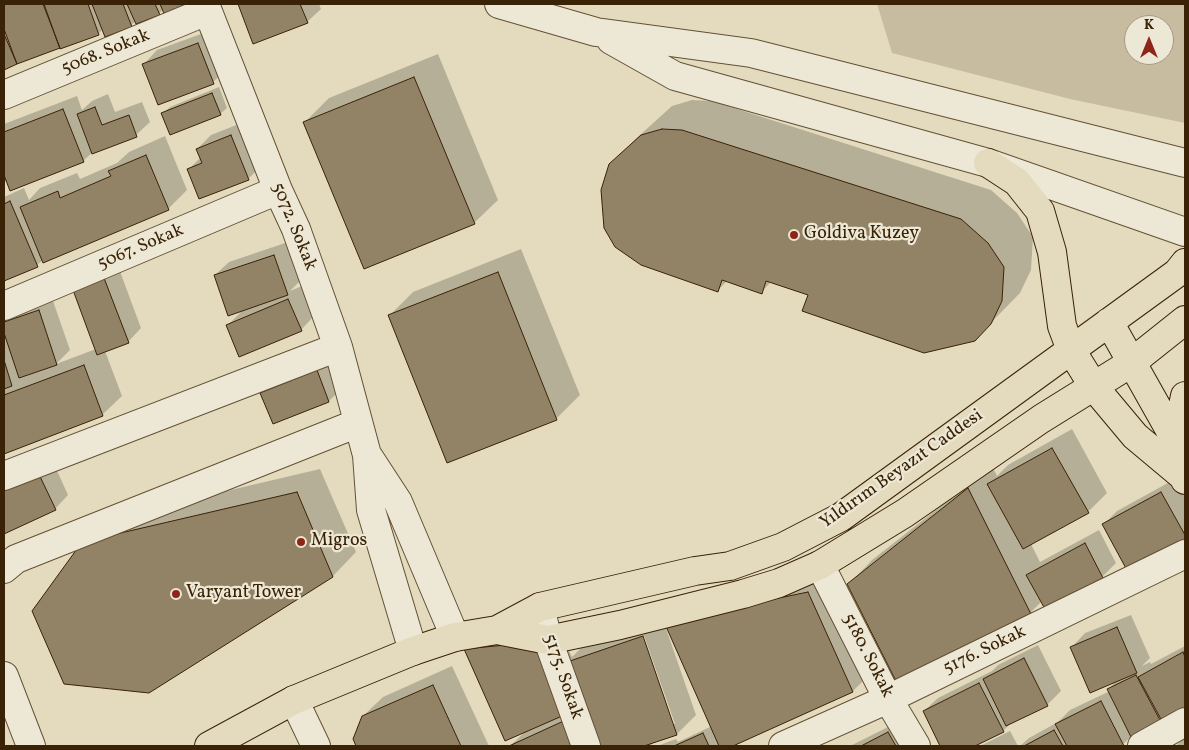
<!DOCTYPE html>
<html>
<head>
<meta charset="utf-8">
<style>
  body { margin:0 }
  #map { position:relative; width:1189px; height:750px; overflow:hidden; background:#e4dbbf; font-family:Vollkorn,serif }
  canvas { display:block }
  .frame { position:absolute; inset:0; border:5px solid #392206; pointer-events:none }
  .north { position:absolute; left:1124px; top:15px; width:50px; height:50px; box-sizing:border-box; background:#ede8d5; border:1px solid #a59982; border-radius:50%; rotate:0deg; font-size:14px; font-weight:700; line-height:20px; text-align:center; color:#392206 }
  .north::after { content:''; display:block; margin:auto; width:18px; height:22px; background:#8f2418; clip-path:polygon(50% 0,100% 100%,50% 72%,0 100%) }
</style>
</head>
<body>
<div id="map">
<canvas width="1189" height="750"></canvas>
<div class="frame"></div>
<div class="north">K</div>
</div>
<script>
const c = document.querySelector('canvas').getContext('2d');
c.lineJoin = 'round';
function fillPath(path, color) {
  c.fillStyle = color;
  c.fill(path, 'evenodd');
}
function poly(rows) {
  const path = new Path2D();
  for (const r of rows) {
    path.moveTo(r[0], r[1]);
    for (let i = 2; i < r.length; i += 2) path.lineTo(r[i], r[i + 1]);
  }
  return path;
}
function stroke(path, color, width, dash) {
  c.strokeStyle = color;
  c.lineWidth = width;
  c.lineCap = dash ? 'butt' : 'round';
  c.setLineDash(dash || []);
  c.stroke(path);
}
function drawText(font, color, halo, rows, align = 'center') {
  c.font = font + ' Vollkorn,serif';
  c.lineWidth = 4.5;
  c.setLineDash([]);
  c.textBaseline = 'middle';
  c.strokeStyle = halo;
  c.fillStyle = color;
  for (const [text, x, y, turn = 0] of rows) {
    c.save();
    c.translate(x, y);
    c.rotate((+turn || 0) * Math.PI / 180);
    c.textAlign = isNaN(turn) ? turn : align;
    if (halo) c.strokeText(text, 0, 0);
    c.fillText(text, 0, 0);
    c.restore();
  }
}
fillPath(poly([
  [877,4,1185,4,1185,123,1070,99,892,53],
  [1134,25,1164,25,1164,55,1134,55]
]), '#c7bca0');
fillPath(poly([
  [4,4,190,4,163,9,159,14,136,21,131,25,103,29,98,34,59,47,4,68],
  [240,4,319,4,321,9,307,22,254,42],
  [212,30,227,69,213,82,144,64,157,50],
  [438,54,498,200,474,223,305,122,329,98],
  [219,87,227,108,220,114,163,113,170,107],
  [108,94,115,112,142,102,150,122,136,135,93,152,83,161,7,180,4,183,4,124,77,96,82,110,92,101],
  [692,100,712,101,991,190,1017,213,1033,237,1031,270,1020,293,975,339,772,281,761,292,727,281,717,291,610,165,640,135,672,106],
  [244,122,262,165,248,179,189,169,201,157,197,149,211,135],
  [165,136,187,190,168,209,43,260,37,265,4,280,4,197,24,188,29,200,40,188,77,173,80,179,117,163,129,152],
  [288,242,301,280,290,291,302,286,314,316,301,330,227,326,244,309,215,275,229,262],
  [521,249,580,395,556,419,390,315,413,292],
  [118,266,141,328,128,342,105,351,122,396,102,415,4,452,4,316,52,298,70,350,56,364,96,349,74,291],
  [330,358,342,388,329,401,274,423,261,393,275,380],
  [1072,429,1107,493,1088,512,1031,544,1040,562,1099,530,1116,563,1102,577,1045,607,1042,601,1030,613,849,584,872,560,992,466,997,476,1008,465],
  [49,453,68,495,55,509,4,532,4,474],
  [320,469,356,552,333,576,148,692,107,519],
  [1175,479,1185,497,1185,542,1104,524,1117,511],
  [831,569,876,668,853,691,730,746,657,746,676,739,678,742,712,726,666,622],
  [1131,615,1150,658,1142,666,1150,662,1151,664,1185,646,1185,707,1134,734,1121,746,1020,746,1029,738,1058,722,1070,710,1110,691,1109,689,1118,679,1072,647,1085,633],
  [662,617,696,715,677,734,655,741,650,746,510,746,526,731,466,649,556,623,572,657,585,644],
  [640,630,642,630,675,724,672,724],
  [1038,645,1061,691,1047,705,1012,722,1003,731,972,746,942,746,924,711,938,698,992,671,998,665],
  [452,666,489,746,358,746,355,739,363,716,383,697],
  [902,720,916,746,850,746],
  [1010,731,1018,746,980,746],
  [1185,737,1185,746,1176,746]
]), '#0003');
const building = poly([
  [4,4,43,4,60,48,17,64,4,29,4,4],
  [44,4,88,4,99,35,60,49,44,4],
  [92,4,123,4,132,27,105,37,92,4],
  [127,4,155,4,160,15,136,24,127,4],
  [160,4,188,4,189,6,165,16,160,4],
  [238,4,300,4,308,23,253,44,238,4],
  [4,34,17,64,4,70,4,34],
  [198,43,214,84,158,105,142,64,198,43],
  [414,77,475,224,364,269,303,122,414,77],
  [212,93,221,115,170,135,161,113,212,93],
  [95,107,102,125,129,115,137,137,92,154,77,114,95,107],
  [63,109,84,162,10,191,4,175,4,132,63,109],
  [662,129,682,130,961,219,988,243,1004,267,1002,301,991,324,975,341,924,353,802,311,808,295,766,281,762,294,722,280,718,292,641,265,615,247,604,228,601,190,609,164,641,135,662,129],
  [231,135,249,180,199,199,187,169,202,163,196,149,231,135],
  [146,155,169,210,43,263,20,207,58,191,60,198,111,176,108,171,146,155],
  [10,201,38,267,4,281,4,204,10,201],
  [274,255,288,295,228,316,214,275,274,255],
  [498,272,557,420,447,463,388,315,498,272],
  [104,278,129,343,97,355,73,290,104,278],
  [288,299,302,331,239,357,226,325,288,299],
  [39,310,57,365,19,378,4,333,4,322,39,310],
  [4,360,12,386,4,389,4,360],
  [84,365,103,416,4,454,4,395,84,365],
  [317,370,329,402,273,424,260,393,317,370],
  [1052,448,1089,513,1023,549,987,484,1052,448],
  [35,466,56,510,4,534,4,481,35,466],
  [968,488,1031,614,1025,618,896,681,847,584,968,488],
  [297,492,333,577,149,693,64,684,32,611,82,542,297,492],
  [1161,492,1185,535,1185,543,1129,574,1102,524,1161,492],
  [1085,543,1103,578,1045,609,1026,575,1085,543],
  [808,592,853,692,733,746,719,746,664,622,808,592],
  [1117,627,1137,673,1090,693,1070,647,1117,627],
  [643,636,677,735,644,746,593,746,564,663,643,636],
  [537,642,569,713,505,741,464,649,537,642],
  [1183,652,1185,657,1185,708,1162,721,1138,677,1183,652],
  [1024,658,1048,706,1006,726,983,679,1024,658],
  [1136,675,1161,722,1131,737,1107,689,1136,675],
  [979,683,1004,732,975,746,940,746,923,711,979,683],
  [433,685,461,746,356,746,353,739,362,716,433,685],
  [1101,701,1124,746,1067,746,1055,724,1101,701],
  [568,719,581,746,509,746,568,719],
  [1054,730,1063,746,1023,746,1026,745,1054,730],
  [888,732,896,746,861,746,888,732],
  [703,733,709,746,674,746,703,733]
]);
fillPath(building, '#928266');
stroke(building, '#392206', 1);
const minor = poly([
  [205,4,278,190,296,229,338,347,367,455,371,510,413,651],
  [499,4,596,32,751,53,1185,163],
  [611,40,675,76,988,163,1185,232],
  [4,95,207,11],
  [4,306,278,190],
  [368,456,398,502,455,637],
  [4,476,338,347],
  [820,565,888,699,916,746],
  [4,569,16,559,358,423],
  [540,607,548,640,586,746],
  [4,676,31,746],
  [294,700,316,746],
  [783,746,888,699,1185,554],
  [1142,746,1185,722]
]);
const major = poly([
  [988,163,1017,182,1040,211,1052,252,1062,326,1071,350,1094,387,1135,436,1184,477],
  [1109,322,1176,441,1185,480],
  [1176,441,1185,396],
  [497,630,548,640,620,625,743,594,779,583,820,565,905,513,1041,419,1131,363,1185,320],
  [209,746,294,700,413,651,455,637,497,630,540,607,695,571,730,566,783,547,841,517,1177,273,1185,263]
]);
stroke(minor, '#645034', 30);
stroke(major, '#392206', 30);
stroke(minor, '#ede8d5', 28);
stroke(major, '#e4dbbf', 28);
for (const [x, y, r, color] of [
  [794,235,5,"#8f2418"],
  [301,542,5,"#8f2418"],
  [176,594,5,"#8f2418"]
]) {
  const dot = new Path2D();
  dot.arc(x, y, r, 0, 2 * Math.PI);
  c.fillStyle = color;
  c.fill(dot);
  stroke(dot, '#ede8d5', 2);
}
drawText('18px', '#392206', '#ede8d5', [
  ["5068. Sokak",106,53,-22],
  ["5072. Sokak",293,227,68],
  ["5067. Sokak",141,248,-23],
  ["Yıldırım Beyazıt Caddesi",902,470,-35],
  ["5176. Sokak",985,651,-26],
  ["5180. Sokak",867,656,63],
  ["5175. Sokak",562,677,71]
]);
drawText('18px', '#392206', '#ede8d5', [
  ["Goldiva Kuzey",804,235],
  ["Migros",311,542],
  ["Varyant Tower",186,594]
], 'left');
</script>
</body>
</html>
